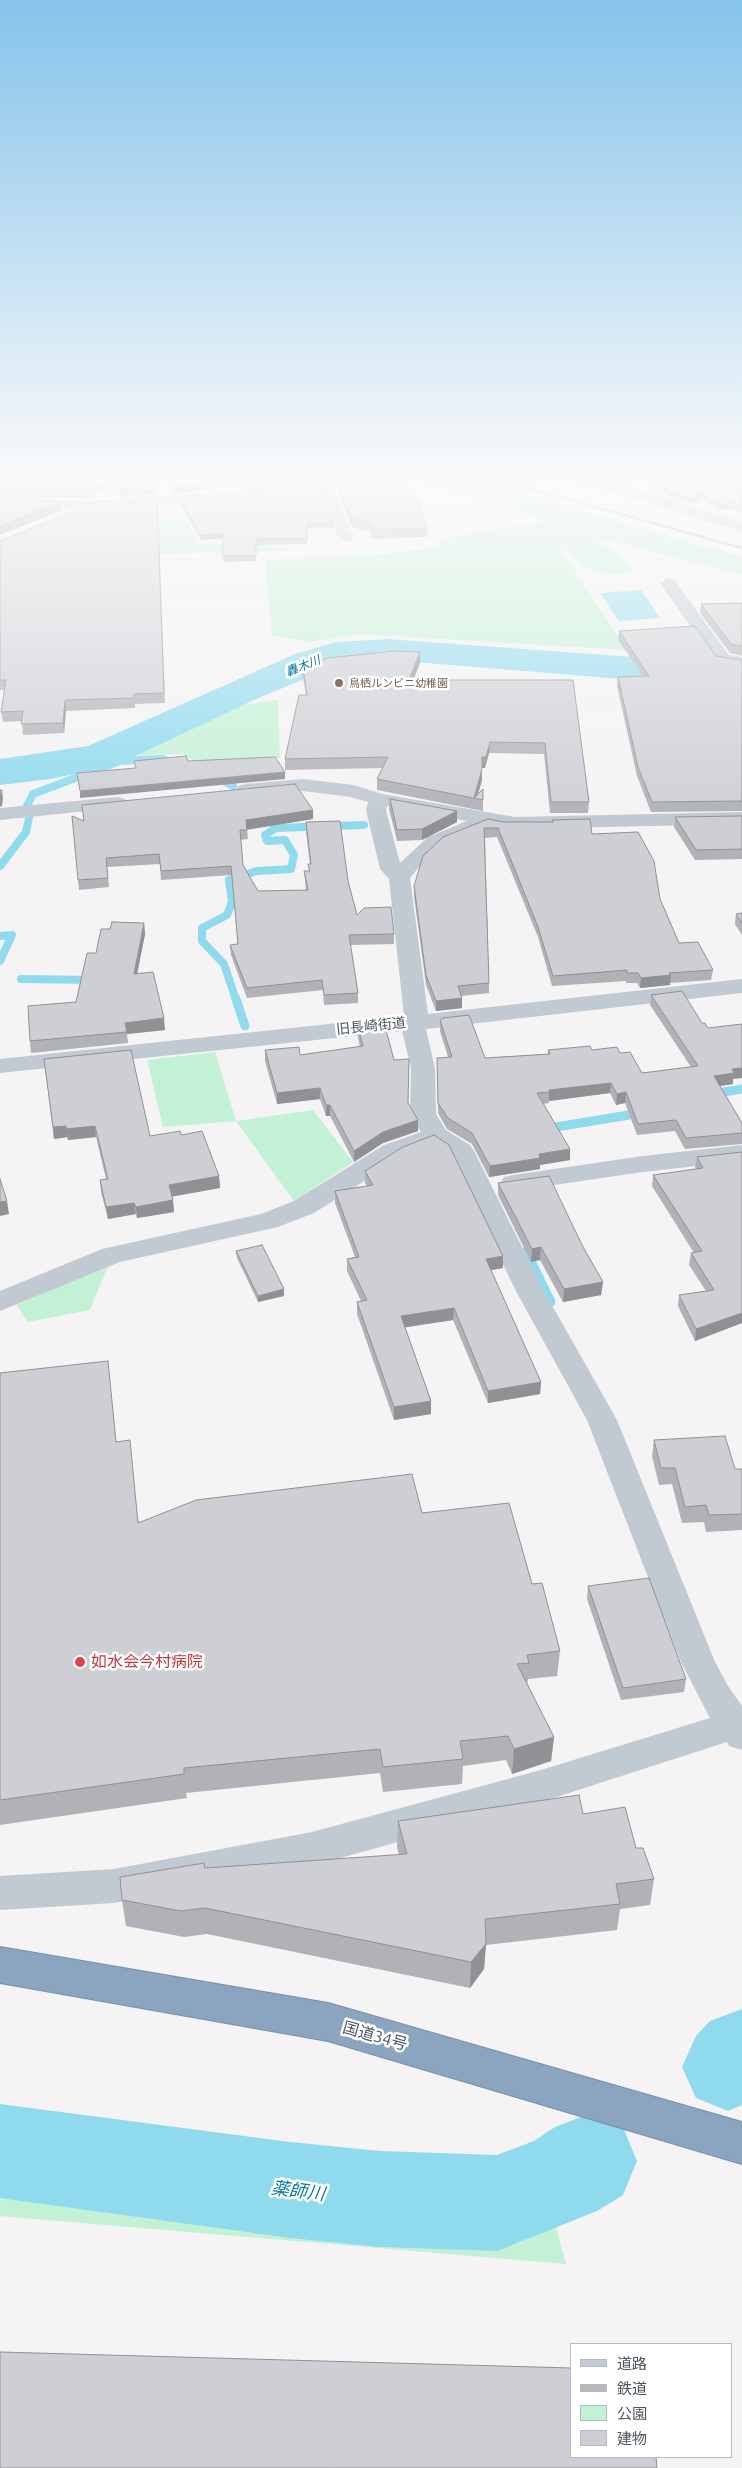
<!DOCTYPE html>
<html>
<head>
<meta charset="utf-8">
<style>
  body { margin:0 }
  #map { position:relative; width:742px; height:2468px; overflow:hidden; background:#f5f3f3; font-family:Ubuntu,"Noto Sans JP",sans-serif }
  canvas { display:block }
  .legend { position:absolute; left:570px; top:2343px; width:162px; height:115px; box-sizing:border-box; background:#fff; border:1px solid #b7bbc0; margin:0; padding:6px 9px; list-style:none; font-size:15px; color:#4a5661 }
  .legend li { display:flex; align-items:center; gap:10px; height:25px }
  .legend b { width:25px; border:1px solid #b7bbc0 }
</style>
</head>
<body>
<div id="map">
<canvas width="742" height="2468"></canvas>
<ul class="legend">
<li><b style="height:6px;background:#c1cbd6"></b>道路</li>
<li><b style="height:6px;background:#b5b8bd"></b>鉄道</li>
<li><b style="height:14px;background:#c3f1d5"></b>公園</li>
<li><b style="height:14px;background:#cdcfd5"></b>建物</li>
</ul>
</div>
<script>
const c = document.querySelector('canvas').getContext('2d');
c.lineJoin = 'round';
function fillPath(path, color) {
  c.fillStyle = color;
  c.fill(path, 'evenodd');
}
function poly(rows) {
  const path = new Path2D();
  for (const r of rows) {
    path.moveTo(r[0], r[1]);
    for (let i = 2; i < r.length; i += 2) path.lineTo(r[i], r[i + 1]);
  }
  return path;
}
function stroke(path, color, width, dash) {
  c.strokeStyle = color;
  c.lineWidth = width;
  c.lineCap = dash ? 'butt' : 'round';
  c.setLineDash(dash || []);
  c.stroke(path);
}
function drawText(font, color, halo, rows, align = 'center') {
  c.font = font + ' Ubuntu,"Noto Sans JP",sans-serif';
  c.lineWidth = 5;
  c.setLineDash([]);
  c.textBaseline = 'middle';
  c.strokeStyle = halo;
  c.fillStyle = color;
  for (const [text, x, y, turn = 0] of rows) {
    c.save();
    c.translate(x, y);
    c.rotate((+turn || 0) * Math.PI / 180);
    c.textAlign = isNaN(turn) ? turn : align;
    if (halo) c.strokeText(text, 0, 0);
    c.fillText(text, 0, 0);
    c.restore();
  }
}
fillPath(poly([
  [408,476,461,476,742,557,742,574,594,537,636,569,620,574,593,572,558,545,627,650,357,634,309,642,272,635,265,560,376,555,437,547,434,543,453,536,548,521],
  [186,518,198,544,255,543,295,551,71,556,138,521],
  [278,700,280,758,204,765,182,754,133,756,241,705],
  [215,1052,236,1121,313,1110,353,1162,294,1201,236,1121,163,1127,147,1060],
  [109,1263,90,1310,27,1322,17,1305],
  [0,2184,381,2229,555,2223,566,2264,0,2216]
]), '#c3f1d5');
fillPath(poly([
  [641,590,660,618,619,621,600,593]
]), '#90daee');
stroke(poly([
  [218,778,233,786],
  [27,806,33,794,120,761,163,759],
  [273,824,276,828,364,825],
  [0,866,26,832,29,818],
  [0,936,12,935,0,961],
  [21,979,93,980],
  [236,1000,224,964,202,941,202,928,227,915,232,902,229,880,257,871,291,869,294,855,285,840,267,841,265,835,276,828]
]), '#90daee', 8);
stroke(poly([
  [236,999,245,1026],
  [712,1094,742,1089],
  [544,1129,641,1113],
  [526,1251,551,1302]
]), '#90daee', 9);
fillPath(poly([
  [388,639,742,665,742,689,427,663,388,661,340,664,254,700,114,766,50,779,0,785,0,759,88,746,295,654,336,642,388,639],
  [742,2009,742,2105,728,2111,696,2098,682,2067,696,2036,710,2021,742,2009],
  [0,2104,290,2142,380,2151,497,2155,534,2141,555,2127,589,2114,623,2127,637,2161,623,2195,597,2211,497,2251,380,2247,290,2238,0,2198,0,2104]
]), '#90daee');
const highway = poly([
  [0,1947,328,2003,742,2122,742,2164,328,2041,0,1983,0,1947]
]);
stroke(highway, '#7690ad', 2);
fillPath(poly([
  [317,476,331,476,334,491,354,538,351,541,341,541,338,538,319,490,105,509,0,506,0,498,105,501,311,483,318,481,317,476],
  [668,578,674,580,729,655,742,657,742,667,717,664,660,583,668,578],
  [303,779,354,785,382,794,515,817,742,812,742,824,515,829,486,824,483,828,442,845,427,857,410,878,428,1014,742,979,742,993,426,1029,435,1068,436,1114,446,1130,470,1145,474,1151,545,1293,617,1420,715,1662,728,1686,742,1706,742,1750,729,1746,727,1742,541,1802,312,1866,114,1903,0,1910,0,1876,114,1869,312,1832,541,1770,710,1718,681,1662,587,1420,517,1293,450,1155,434,1145,402,1157,314,1213,278,1227,120,1262,0,1311,0,1291,102,1249,261,1214,294,1201,384,1145,421,1132,410,1114,411,1068,402,1031,0,1073,0,1059,404,1016,389,879,380,869,366,810,368,802,351,797,303,791,245,796,238,794,235,790,238,786,245,784,303,779],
  [387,806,467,821,428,837,400,863,386,810,387,806],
  [118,797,125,799,128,803,125,807,0,820,0,808,118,797],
  [742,1145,742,1161,643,1172,513,1191,504,1189,500,1183,504,1177,513,1175,643,1156,742,1145]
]), '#c1cad2');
fillPath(poly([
  [570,476,593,476,742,522,742,532,572,479,570,476]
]), '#c1cbd6');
fillPath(highway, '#8ba5c1');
stroke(poly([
  [485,476,742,548]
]), '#b5b8bd', 2.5);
fillPath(poly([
  [0,476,130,476,90,498,0,497],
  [164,476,317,476,316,480,311,481,174,493],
  [332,476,396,476,411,496,411,500,427,528,427,537,372,539,370,531,352,528],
  [647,476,742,476,742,513,729,508,720,510,702,500,690,504,670,498],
  [180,499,333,523,333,528,307,528,307,544,256,545,256,561,223,562,223,538,201,540,180,504],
  [158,506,165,703,135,704,135,708,66,711,64,733,23,735,22,721,3,722,1,712,5,690,0,690,0,541],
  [742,603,742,656,730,653,700,613,701,604],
  [619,631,716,656,742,660,742,811,651,812,637,776,617,686,618,677,643,676,618,640],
  [420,652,420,663,413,680,573,680,589,802,588,813,550,813,544,754,489,753,485,768,482,768,482,780,478,794,483,800,483,811,377,790,377,779,383,768,285,770,285,759,306,695,303,678,303,668],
  [390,799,457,811,457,822,422,840,397,841,389,809],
  [82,805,313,810,313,819,247,829,248,839,240,840,243,865,258,891,306,890,305,880,304,871,309,871,308,864,310,864,306,832,306,822,348,881,357,915,394,934,394,944,350,945,358,993,358,1003,324,1005,323,990,247,998,231,955,230,945,238,945,232,875,161,880,160,864,107,867,109,887,79,890,78,880,84,821],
  [742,816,742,859,695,860,674,827,675,817],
  [488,819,504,822,592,834,660,899,679,943,713,970,711,980,670,983,670,985,640,988,637,983,626,983,626,981,552,986,538,937,497,837,485,838,489,983,489,993,461,996,462,998,462,1008,436,1011,426,985,414,896,414,886],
  [742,913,742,935,735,924,736,914],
  [144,923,145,934,137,973,165,1030,127,1034,128,1043,31,1053,30,1041,76,1002,96,953,110,929],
  [651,995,733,1079,733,1084,720,1086,742,1123,742,1144,685,1149,675,1131,637,1135,625,1103,616,1105,610,1093,549,1101,549,1103,543,1104,570,1160,540,1165,540,1169,489,1177,472,1144,447,1129,438,1113,437,1058,448,1057,440,1031,440,1020,485,1058,548,1054,548,1050,592,1050,620,1053,642,1073,691,1067,650,1005],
  [358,1028,394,1060,418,1131,383,1143,354,1162,330,1116,326,1116,320,1099,277,1104,265,1061,265,1050,300,1055,360,1047,358,1038],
  [44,1059,150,1136,181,1135,219,1176,220,1188,172,1196,174,1212,137,1218,136,1214,108,1219,101,1192,100,1180,106,1179,96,1137,68,1140,67,1137,54,1139],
  [742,1152,742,1323,695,1341,678,1306,679,1295,706,1291,689,1265,691,1253,694,1253,652,1186,653,1175,696,1169,695,1168,697,1157],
  [365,1171,503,1268,491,1270,541,1382,540,1394,488,1403,453,1320,405,1327,431,1401,431,1414,394,1420,357,1314,357,1302,361,1301,347,1271,347,1259,355,1257,335,1203,335,1191,367,1186,365,1183],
  [498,1183,583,1247,603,1282,601,1295,563,1302,540,1260,531,1262,498,1195],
  [236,1251,284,1289,284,1296,258,1302,237,1258],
  [0,1373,117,1442,139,1522,422,1513,532,1584,560,1651,557,1676,528,1679,527,1685,554,1737,551,1761,512,1774,506,1760,463,1766,462,1784,383,1792,380,1773,186,1793,187,1798,0,1825],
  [654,1440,735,1469,742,1469,742,1530,706,1532,704,1522,682,1523,672,1484,659,1485,652,1456],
  [588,1586,686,1679,684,1692,621,1700,587,1599],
  [583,1814,636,1848,654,1879,650,1905,620,1909,617,1930,486,1945,484,1969,470,1988,207,1934,184,1937,126,1926,122,1900,205,1868,399,1855,397,1847,398,1821]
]), '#b0b2b7');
fillPath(poly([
  [113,476,130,476,90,498,89,489],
  [157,476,157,494,120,497,119,489],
  [267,476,317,476,316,480,311,481,174,493,173,484],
  [703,494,702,500,690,504,691,498],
  [61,501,62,510,0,535,0,526],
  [730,502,729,508,720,510,721,505],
  [223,533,223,538,201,540,200,535],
  [420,652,420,663,409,691,409,680],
  [65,700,66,711,64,733,63,723],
  [490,742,489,753,485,768,482,768,482,757],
  [482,769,482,780,477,798,474,798],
  [285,772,285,779,80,798,80,791],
  [2,790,3,799,2,806,0,807,0,797],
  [313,810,313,819,246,830,246,820],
  [457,811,457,822,422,840,422,829],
  [144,923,145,934,135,985,134,974],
  [671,975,670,985,640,988,641,978],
  [462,998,462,1008,436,1011,436,1001],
  [164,1018,165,1030,127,1034,125,1023],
  [742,1068,742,1078,733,1079,733,1084,712,1087,714,1076,732,1069],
  [611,1083,610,1093,549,1101,549,1090],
  [320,1088,320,1099,277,1104,277,1093],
  [626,1092,625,1103,616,1105,617,1094],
  [326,1105,330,1105,330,1116,326,1116],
  [418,1120,418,1131,383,1143,354,1162,354,1151,383,1132],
  [66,1126,67,1137,54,1139,53,1127],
  [95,1126,96,1137,68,1140,66,1129],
  [570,1149,570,1160,540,1165,540,1169,489,1177,490,1166,539,1154],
  [219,1176,220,1188,170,1197,169,1185],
  [173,1200,174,1212,137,1218,136,1207],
  [7,1201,9,1214,0,1216,0,1202],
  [134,1203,136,1214,108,1219,106,1207],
  [541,1247,540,1260,531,1262,532,1249],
  [503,1256,503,1268,486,1271,486,1259],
  [603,1282,601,1295,563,1302,564,1289],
  [284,1289,284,1296,258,1302,258,1296],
  [454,1308,453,1320,401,1328,401,1316],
  [742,1313,742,1323,695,1341,696,1329],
  [541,1382,540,1394,488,1403,488,1391],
  [431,1401,431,1414,394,1420,394,1407],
  [554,1737,551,1761,512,1774,514,1749],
  [486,1944,484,1969,470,1988,471,1962]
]), '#909195');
const building = poly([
  [0,476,113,476,89,489,0,488,0,476],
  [139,476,156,476,157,486,119,489,139,476],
  [169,476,267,476,173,484,169,476],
  [335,476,396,476,411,496,411,500,418,500,427,528,372,530,370,523,352,519,335,476],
  [653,476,742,476,742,507,730,502,721,505,703,494,691,498,670,492,653,476],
  [318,487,333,523,307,523,307,539,256,539,256,556,222,556,223,533,200,535,180,499,318,487],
  [157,497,164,693,134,694,134,698,65,700,63,723,21,724,23,711,1,712,6,680,0,680,0,541,95,502,157,497],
  [0,499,61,501,0,526,0,499],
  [742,603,742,646,731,644,701,604,742,603],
  [695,626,716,656,742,660,742,801,652,802,638,767,618,677,649,676,619,631,695,626],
  [395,651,420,652,409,680,573,680,589,802,551,802,545,743,490,742,486,757,482,757,482,769,474,798,483,789,483,800,377,779,388,757,285,759,299,695,307,695,303,668,327,658,395,651],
  [186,756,188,761,275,757,285,772,80,791,77,773,136,768,134,761,186,756],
  [295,784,313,810,246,820,247,830,240,830,243,865,258,891,308,890,304,871,310,871,308,864,311,864,306,822,340,821,348,881,357,915,364,908,391,907,394,934,349,935,358,993,324,995,322,980,247,988,230,945,238,944,231,866,161,871,159,854,106,858,108,878,78,880,72,816,84,821,82,805,295,784],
  [0,790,2,790,0,797,0,790],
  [390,799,457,811,422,829,397,830,390,799],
  [742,816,742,849,696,850,675,817,742,816],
  [488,819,504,822,553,822,552,820,590,819,592,834,638,832,654,861,660,899,679,943,698,942,713,970,669,973,671,975,641,978,638,973,627,973,627,970,553,976,538,927,498,828,484,828,489,983,458,986,462,998,436,1001,426,975,414,886,423,856,443,837,488,819],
  [742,913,742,923,736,914,742,913],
  [112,922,144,923,134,974,153,972,164,1018,125,1023,127,1032,30,1041,28,1006,76,1002,87,953,96,953,101,929,110,929,112,922],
  [682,991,702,1023,705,1023,708,1028,742,1024,742,1068,732,1069,734,1073,714,1076,742,1123,742,1133,686,1138,676,1120,638,1124,626,1092,617,1094,611,1083,549,1090,550,1092,537,1093,570,1149,539,1154,540,1158,490,1166,472,1133,448,1118,438,1103,437,1058,452,1057,440,1020,443,1018,469,1015,485,1058,550,1054,548,1050,590,1046,592,1050,617,1047,620,1053,630,1052,642,1073,698,1066,651,995,682,991],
  [385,1026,394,1060,409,1059,408,1103,418,1120,383,1132,354,1151,330,1105,326,1105,320,1088,277,1093,265,1050,299,1047,300,1055,363,1046,358,1028,385,1026],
  [131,1050,150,1136,180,1131,181,1135,202,1131,219,1176,169,1185,173,1200,136,1207,134,1203,106,1207,100,1180,108,1179,95,1126,66,1129,66,1126,53,1127,44,1059,131,1050],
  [434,1135,449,1145,503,1256,486,1259,541,1382,488,1391,454,1308,401,1316,431,1401,394,1407,357,1302,367,1300,347,1259,359,1257,335,1191,373,1185,365,1171,403,1147,434,1135],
  [742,1152,742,1313,696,1329,679,1295,714,1290,691,1253,702,1251,653,1175,703,1168,697,1157,742,1152],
  [549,1176,583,1247,603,1282,564,1289,541,1247,532,1249,498,1183,549,1176],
  [0,1179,7,1201,0,1202,0,1179],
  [262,1245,284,1289,258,1296,236,1251,262,1245],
  [108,1361,116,1442,130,1440,138,1523,196,1500,412,1474,422,1513,509,1503,532,1584,542,1583,560,1651,527,1655,529,1663,517,1664,554,1737,514,1749,508,1736,460,1741,463,1759,383,1767,380,1749,184,1768,184,1774,0,1800,0,1373,108,1361],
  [725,1436,735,1469,742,1469,742,1514,709,1515,706,1505,685,1507,675,1468,661,1468,654,1440,725,1436],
  [649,1578,686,1679,623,1688,588,1586,649,1578],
  [579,1795,583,1814,625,1807,636,1848,643,1848,654,1879,616,1884,620,1904,485,1919,486,1944,471,1962,205,1908,181,1911,122,1900,120,1877,204,1863,205,1868,407,1854,398,1821,579,1795],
  [0,2352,571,2368,571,2457,656,2457,657,2468,0,2468,0,2352]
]);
fillPath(building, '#cdcfd5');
stroke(building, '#909195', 1);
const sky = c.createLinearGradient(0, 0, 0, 822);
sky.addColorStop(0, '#85c3ea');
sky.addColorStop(0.58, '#fafafa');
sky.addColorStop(1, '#fafafa00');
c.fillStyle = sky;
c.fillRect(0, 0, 742, 822);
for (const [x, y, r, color] of [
  [339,683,5,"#8d6e63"],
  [80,1662,6,"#e0444e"]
]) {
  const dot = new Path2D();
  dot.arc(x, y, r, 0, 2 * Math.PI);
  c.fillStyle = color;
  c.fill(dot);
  stroke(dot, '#fff', 2);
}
drawText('11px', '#785e54', '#fff', [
  ["鳥栖ルンビニ幼稚園",349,683]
], 'left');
drawText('italic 12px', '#0c7c9b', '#fff', [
  ["轟木川",303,666,-22]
]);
drawText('14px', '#4a5661', '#fff', [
  ["旧長崎街道",371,1026,-6]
]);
drawText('16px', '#be3a42', '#fff', [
  ["如水会今村病院",91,1662]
], 'left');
drawText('16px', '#4a5661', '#fff', [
  ["国道34号",375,2036,16]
]);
drawText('italic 18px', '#0c7c9b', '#fff', [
  ["薬師川",298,2191,7]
]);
</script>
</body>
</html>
